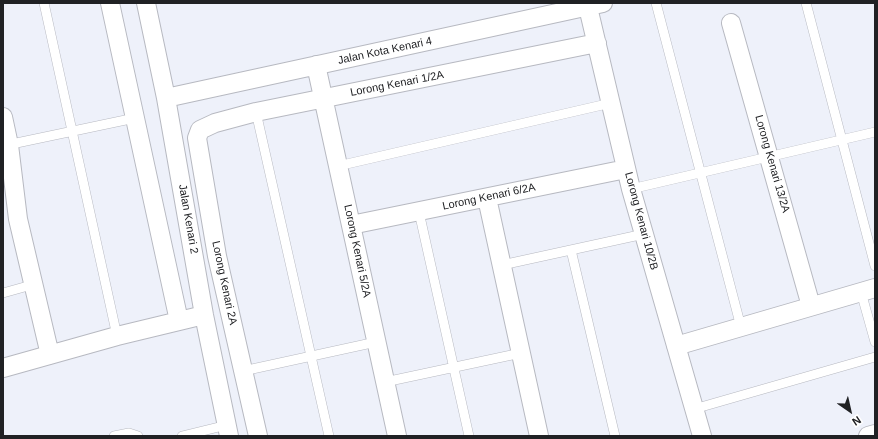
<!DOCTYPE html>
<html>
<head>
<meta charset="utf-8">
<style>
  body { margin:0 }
  #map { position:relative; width:878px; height:439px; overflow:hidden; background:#eef1fa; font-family:Helvetica,sans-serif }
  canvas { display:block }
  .frame { position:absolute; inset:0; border:4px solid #202124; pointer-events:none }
  .north { position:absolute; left:830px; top:391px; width:40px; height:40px; -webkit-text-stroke:3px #fff; paint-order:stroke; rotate:146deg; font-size:11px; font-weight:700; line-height:16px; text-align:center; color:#202124 }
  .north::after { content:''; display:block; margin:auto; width:14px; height:18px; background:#202124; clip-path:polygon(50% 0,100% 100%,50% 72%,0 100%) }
</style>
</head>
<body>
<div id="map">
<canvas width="878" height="439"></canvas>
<div class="frame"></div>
<div class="north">N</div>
</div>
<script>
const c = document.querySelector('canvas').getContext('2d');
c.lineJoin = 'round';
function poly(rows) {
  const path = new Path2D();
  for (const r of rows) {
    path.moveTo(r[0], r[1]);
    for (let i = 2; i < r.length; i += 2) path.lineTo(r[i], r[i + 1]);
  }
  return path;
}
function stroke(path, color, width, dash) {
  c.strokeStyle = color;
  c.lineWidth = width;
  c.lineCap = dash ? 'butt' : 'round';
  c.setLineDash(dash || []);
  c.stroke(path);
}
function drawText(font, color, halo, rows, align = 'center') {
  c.font = font + ' Helvetica,sans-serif';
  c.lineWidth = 3;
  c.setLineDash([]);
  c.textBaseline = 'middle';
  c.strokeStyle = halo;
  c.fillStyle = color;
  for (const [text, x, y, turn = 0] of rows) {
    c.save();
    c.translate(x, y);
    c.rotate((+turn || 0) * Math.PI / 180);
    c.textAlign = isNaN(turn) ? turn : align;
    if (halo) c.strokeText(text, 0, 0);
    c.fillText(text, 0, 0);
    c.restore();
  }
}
const service = poly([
  [44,3,117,336],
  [656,3,741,327],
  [806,3,875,266],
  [256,112,329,436],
  [7,145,135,118],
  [338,166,611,103],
  [631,189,875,132],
  [419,212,469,436],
  [571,250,615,436],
  [502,265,644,234],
  [861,292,875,342],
  [3,293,35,284],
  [243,371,376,342],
  [385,382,521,353],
  [694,409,875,357],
  [114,436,129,433,138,436],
  [182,436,227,425]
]);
const minor = poly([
  [110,3,179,321],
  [146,3,166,98,204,315,229,436],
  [587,3,631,189,702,436],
  [731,23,811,306],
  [316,65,397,436],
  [166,98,603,3],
  [3,117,9,145,18,219,50,355],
  [487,198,539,436],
  [351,225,626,169],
  [676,346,875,288],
  [3,368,117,336,204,315],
  [258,436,217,256,197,138,200,130,215,123,256,112,597,43],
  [868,436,875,434]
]);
stroke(service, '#b7b9c1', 10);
stroke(minor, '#b7b9c1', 20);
stroke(service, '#fff', 9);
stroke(minor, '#fff', 18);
drawText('11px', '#202124', '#fff', [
  ["Jalan Kota Kenari 4",385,51,-12],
  ["Lorong Kenari 1/2A",397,84,-11],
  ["Lorong Kenari 13/2A",772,164,74],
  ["Lorong Kenari 6/2A",489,197,-12],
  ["Jalan Kenari 2",188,219,80],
  ["Lorong Kenari 10/2B",641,221,75],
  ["Lorong Kenari 5/2A",357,251,78],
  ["Lorong Kenari 2A",224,283,78]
]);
</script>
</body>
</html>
